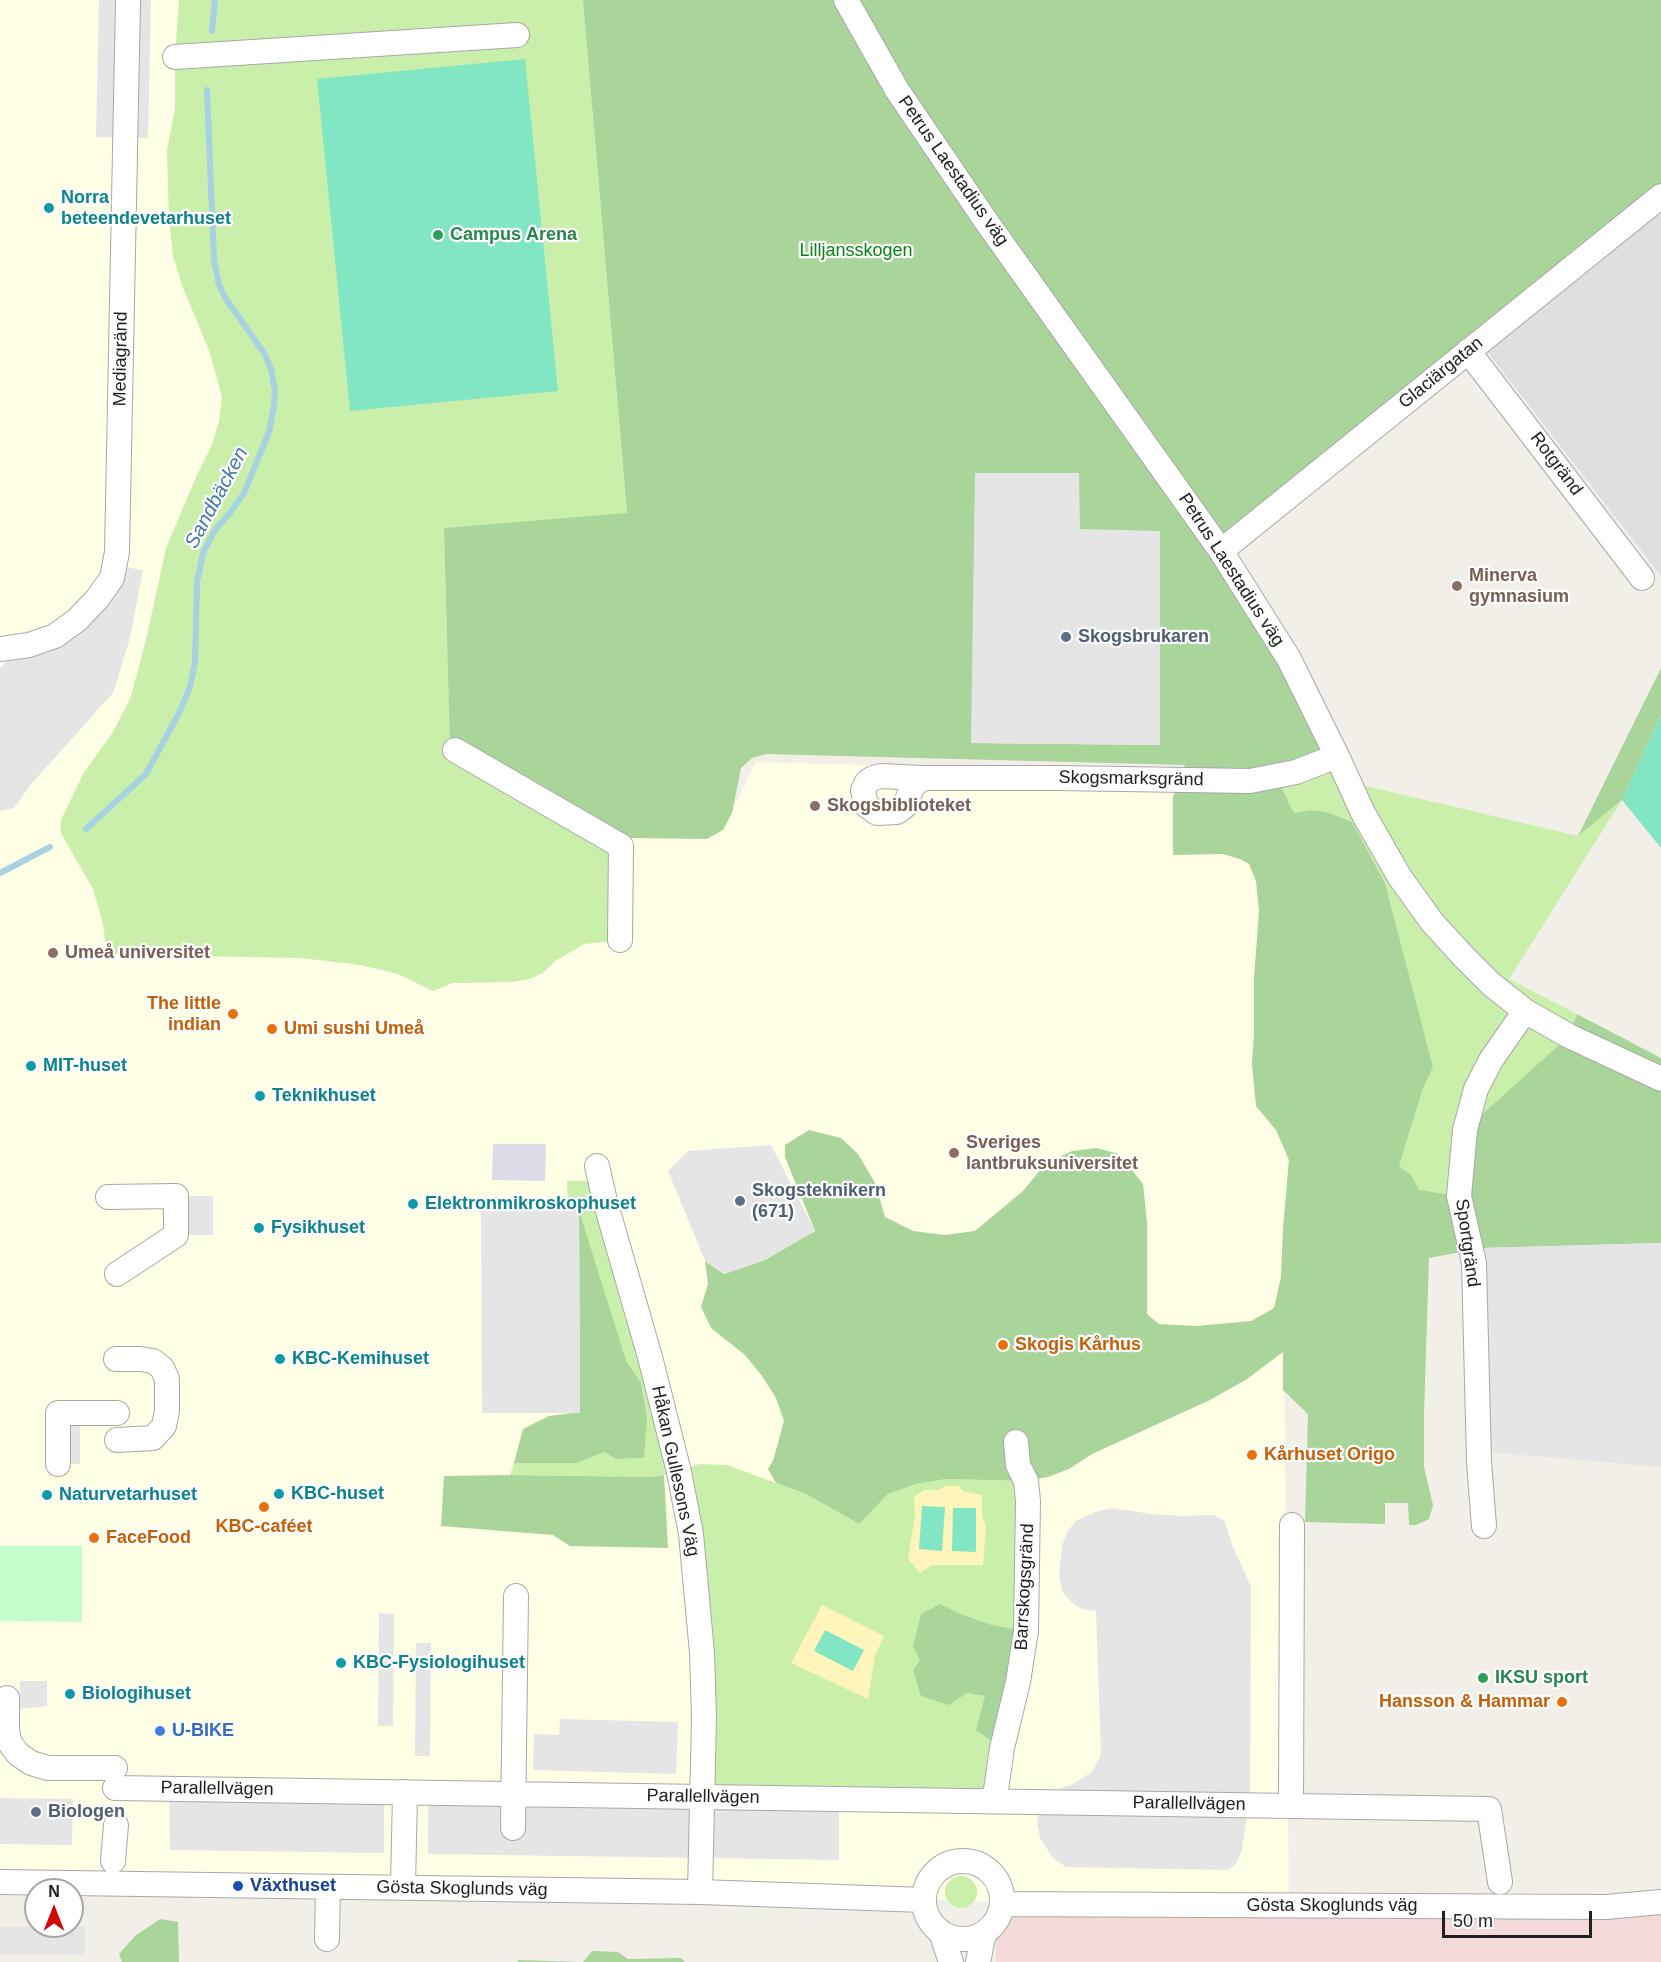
<!DOCTYPE html>
<html>
<head>
<meta charset="utf-8">
<style>
  body { margin:0 }
  #map { position:relative; width:1661px; height:1962px; overflow:hidden; background:#f2efe8; font-family:Arial,sans-serif }
  canvas { display:block }
  .north { position:absolute; left:24px; top:1878px; width:60px; height:60px; box-sizing:border-box; background:#fff; border:2px solid #a6a6a6; border-radius:50%; rotate:0deg; font-size:16px; font-weight:700; line-height:24px; text-align:center; color:#212121 }
  .north::after { content:''; display:block; margin:auto; width:21px; height:27px; background:#d30900; clip-path:polygon(50% 0,100% 100%,50% 72%,0 100%) }
  .scale { position:absolute; left:1442px; top:1911px; width:150px; height:27px; box-sizing:border-box; border:3px solid #212121; border-top:0; padding-left:8px; font-size:18px; line-height:21px; white-space:nowrap; color:#212121; -webkit-text-stroke:4px #fff; paint-order:stroke }
</style>
</head>
<body>
<div id="map">
<canvas width="1661" height="1962"></canvas>
<div class="north">N</div>
<div class="scale">50 m</div>
</div>
<script>
const c = document.querySelector('canvas').getContext('2d');
c.lineJoin = 'round';
function fillPath(path, color) {
  c.fillStyle = color;
  c.fill(path, 'evenodd');
}
function poly(rows) {
  const path = new Path2D();
  for (const r of rows) {
    if (r.length === 3) {
      path.moveTo(r[0] + r[2], r[1]);
      path.arc(r[0], r[1], r[2], 0, 2 * Math.PI);
      continue;
    }
    path.moveTo(r[0], r[1]);
    for (let i = 2; i < r.length; i += 2) path.lineTo(r[i], r[i + 1]);
  }
  return path;
}
function stroke(path, color, width, dash) {
  c.strokeStyle = color;
  c.lineWidth = width;
  c.lineCap = dash ? 'butt' : 'round';
  c.setLineDash(dash || []);
  c.stroke(path);
}
function drawText(font, color, halo, rows, align = 'center') {
  c.font = font + ' Arial,sans-serif';
  c.lineWidth = 4.5;
  c.setLineDash([]);
  c.textBaseline = 'middle';
  c.strokeStyle = halo;
  c.fillStyle = color;
  for (const [text, x, y, turn = 0] of rows) {
    c.save();
    c.translate(x, y);
    c.rotate((+turn || 0) * Math.PI / 180);
    c.textAlign = isNaN(turn) ? turn : align;
    if (halo) c.strokeText(text, 0, 0);
    c.fillText(text, 0, 0);
    c.restore();
  }
}
fillPath(poly([
  [1661,196,1661,576,1480,342]
]), '#e0dede');
fillPath(poly([
  [997,1902,1661,1913,1661,1962,996,1962]
]), '#f3d9d7');
fillPath(poly([
  [0,0,179,0,175,57,175,109,167,151,169,219,173,256,182,285,210,353,222,398,219,422,212,445,197,475,166,548,138,673,130,699,113,732,77,861,93,889,101,910,106,954,301,958,361,965,398,974,433,991,452,983,470,983,543,973,555,961,584,944,620,940,625,840,631,838,722,831,756,762,1276,776,1294,813,1284,1352,1289,1907,962,1901,700,1892,0,1882]
]), '#feffe4');
fillPath(poly([
  [179,0,583,0,627,514,444,528,450,747,621,846,620,940,584,944,555,961,543,973,529,979,512,982,452,983,433,991,398,974,361,965,301,958,106,954,104,927,93,889,61,833,61,820,83,774,113,732,130,699,147,637,166,548,197,475,212,445,219,422,222,397,210,353,182,285,173,256,169,219,167,151,175,109,175,57],
  [1337,756,1349,782,1578,836,1622,800,1509,979,1577,1014,1569,1036,1459,1196,1418,1190,1412,1176,1399,1166,1423,1088,1433,1067,1385,883,1352,822,1310,810,1294,813,1281,786],
  [567,1181,600,1181,679,1472,699,1464,727,1465,806,1494,859,1524,888,1494,916,1484,946,1479,1026,1481,1026,1631,992,1625,961,1614,940,1604,967,1693,986,1696,1002,1748,996,1790,701,1796,679,1473,648,1477,510,1475,514,1463,577,1463,604,1452,616,1459,644,1458,641,1383,626,1360,579,1210,568,1210],
  [961,1892,16]
]), '#caefab');
fillPath(poly([
  [583,0,1661,0,1661,196,1221,551,1337,756,1281,786,1294,813,1310,810,1326,812,1352,822,1385,883,1433,1067,1423,1088,1399,1166,1412,1176,1419,1190,1459,1196,1465,1130,1569,1036,1577,1014,1661,1058,1661,1243,1482,1248,1429,1258,1424,1413,1424,1467,1433,1505,1429,1519,1416,1525,1409,1525,1408,1503,1385,1503,1385,1524,1305,1522,1308,1414,1283,1390,1283,1352,1247,1379,1210,1400,1092,1454,1069,1469,1048,1477,1026,1481,946,1479,916,1484,888,1494,859,1524,806,1494,776,1483,768,1469,773,1461,784,1421,776,1398,762,1376,745,1355,711,1328,701,1307,708,1284,705,1261,724,1274,765,1260,815,1231,785,1157,785,1145,809,1130,841,1138,858,1154,875,1183,885,1217,913,1231,945,1235,975,1231,1023,1191,1045,1164,1072,1151,1097,1148,1119,1154,1143,1184,1147,1222,1147,1314,1159,1324,1196,1326,1251,1321,1274,1308,1281,1277,1283,1228,1289,1160,1276,1130,1256,1106,1252,1065,1254,1032,1254,978,1259,911,1256,881,1249,864,1240,859,1223,854,1173,855,1173,797,1185,765,766,754,752,758,741,768,732,813,723,830,707,839,631,838,625,840,450,748,444,528,627,513],
  [1079,529,1160,745,972,743],
  [1661,668,1661,715,1622,800,1578,836],
  [579,1210,626,1360,641,1383,647,1418,644,1458,616,1459,604,1452,577,1463,514,1463,523,1429,549,1416,580,1412],
  [510,1475,648,1477,664,1475,668,1548,570,1546,553,1535,441,1526,444,1476],
  [940,1604,961,1614,992,1625,1026,1631,1002,1748,976,1730,985,1696,967,1693,949,1705,921,1696,913,1670,920,1661,913,1646,921,1614],
  [160,1919,178,1922,179,1962,122,1962,119,1954,135,1936],
  [592,1951,618,1952,628,1959,681,1958,685,1962,518,1962,518,1960,583,1962]
]), '#a9d49a');
fillPath(poly([
  [945,1486,959,1486,963,1491,982,1495,982,1516,986,1527,983,1565,932,1565,920,1573,908,1559,915,1517,914,1497,924,1490,939,1490],
  [822,1605,884,1636,875,1656,868,1699,791,1663]
]), '#fff4b9');
fillPath(poly([
  [0,1546,82,1546,82,1622,0,1621]
]), '#c4fdcb');
fillPath(poly([
  [525,59,558,391,350,411,317,79],
  [1661,715,1661,848,1622,800],
  [922,1506,945,1507,942,1551,919,1549],
  [953,1508,976,1508,976,1552,952,1551],
  [825,1630,864,1650,853,1671,814,1651]
]), '#82e5c3');
fillPath(poly([
  [99,0,151,0,148,138,96,137],
  [975,473,1079,473,1080,529,1160,531,1160,745,971,743],
  [124,567,143,570,130,638,113,693,32,783,14,808,0,811,0,668,11,656,35,653],
  [771,1145,815,1231,765,1260,724,1274,705,1261,668,1171,688,1151],
  [176,1196,213,1196,213,1235,176,1235],
  [579,1210,580,1413,482,1413,481,1211],
  [1661,1243,1661,1467,1487,1452,1482,1248],
  [58,1419,80,1419,80,1464,58,1464],
  [1112,1508,1151,1514,1181,1516,1213,1515,1224,1520,1233,1547,1251,1586,1250,1794,1242,1849,1236,1864,1228,1870,1066,1867,1053,1858,1040,1838,1037,1821,1043,1795,1073,1784,1092,1772,1101,1755,1096,1611,1082,1609,1071,1602,1062,1591,1059,1575,1062,1546,1067,1532,1076,1521,1095,1512],
  [379,1613,394,1614,393,1726,378,1726],
  [416,1643,431,1643,430,1756,415,1756],
  [20,1681,47,1681,47,1706,20,1709],
  [560,1719,678,1722,676,1774,533,1770,534,1734,559,1735],
  [169,1797,384,1800,384,1853,170,1850],
  [0,1798,73,1799,72,1845,0,1844],
  [428,1801,839,1807,839,1860,428,1854],
  [0,1927,85,1927,85,1955,0,1954]
]), '#e5e5e5');
fillPath(poly([
  [493,1144,546,1144,545,1181,492,1180]
]), '#dcdce8');
stroke(poly([
  [212,31,215,0],
  [86,829,146,774,180,711,190,687,195,662,197,582,203,553,215,530,229,514,244,493,269,432,274,405,275,391,271,369,264,353,226,299,219,285,214,260,207,90],
  [0,873,50,847]
]), '#a6d2e2', 6);
const minor = poly([
  [846,0,897,90,986,221,1221,551,1289,659,1337,756,1363,813,1399,876,1432,922,1464,957,1491,984,1525,1011,1569,1036,1661,1079],
  [175,57,517,35],
  [1468,351,1642,578],
  [1221,551,1661,196],
  [0,649,29,645,55,636,77,620,97,599,112,578,117,552,128,0],
  [455,750,621,846,620,940],
  [922,778,912,787,905,806,897,812,877,813,866,805,863,790,867,782,873,778,881,776,922,778,1057,778,1250,781,1296,772,1337,756],
  [597,1166,605,1201,650,1357,679,1472,691,1534,702,1653,704,1717,700,1892],
  [108,1197,176,1196,176,1235,117,1274],
  [116,1359,140,1359,153,1361,162,1368,167,1379,167,1411,164,1426,153,1438,117,1440],
  [58,1464,58,1413,117,1413],
  [1484,1526,1479,1462,1474,1263,1459,1196,1465,1130,1476,1089,1491,1060,1525,1011],
  [7,1698,7,1727,9,1742,18,1754,31,1763,48,1768,115,1768],
  [115,1788,1489,1809,1500,1882],
  [992,1801,996,1790,1002,1748,1018,1682,1026,1631,1028,1501,1026,1481,1018,1465,1016,1442],
  [1291,1806,1292,1525],
  [513,1828,516,1596],
  [113,1861,116,1825],
  [963,1900,39],
  [0,1882,700,1892,924,1900],
  [403,1887,405,1792],
  [1002,1904,1606,1907,1661,1902],
  [941,1932,951,1962],
  [327,1939,328,1887],
  [978,1962,984,1933]
]);
stroke(minor, '#a8a8a8', 26);
stroke(minor, '#fff', 24);
for (const [x, y, r, color] of [
  [49,208,6,"#0f9aa8"],
  [438,235,6,"#2e9e5b"],
  [1457,586,6,"#8d6e63"],
  [1066,637,6,"#5c6f8a"],
  [815,806,6,"#8d6e63"],
  [53,953,6,"#8d6e63"],
  [233,1014,6,"#e8710a"],
  [272,1029,6,"#e8710a"],
  [31,1066,6,"#0f9aa8"],
  [260,1096,6,"#0f9aa8"],
  [954,1153,6,"#8d6e63"],
  [740,1201,6,"#5c6f8a"],
  [413,1204,6,"#0f9aa8"],
  [259,1228,6,"#0f9aa8"],
  [1003,1345,6,"#e8710a"],
  [280,1359,6,"#0f9aa8"],
  [1252,1455,6,"#e8710a"],
  [279,1494,6,"#0f9aa8"],
  [47,1495,6,"#0f9aa8"],
  [264,1507,6,"#e8710a"],
  [94,1538,6,"#e8710a"],
  [341,1663,6,"#0f9aa8"],
  [1483,1678,6,"#2e9e5b"],
  [70,1694,6,"#0f9aa8"],
  [1562,1702,6,"#e8710a"],
  [160,1731,6,"#3f7fe0"],
  [36,1812,6,"#5c6f8a"],
  [238,1886,6,"#1a4fb4"]
]) {
  const dot = new Path2D();
  dot.arc(x, y, r, 0, 2 * Math.PI);
  c.fillStyle = color;
  c.fill(dot);
  stroke(dot, '#fff', 2);
}
drawText('18px', '#212121', '#fff', [
  ["Petrus Laestadius väg",953,171,55],
  ["Mediagränd",121,359,-89],
  ["Glaciärgatan",1441,373,-39],
  ["Rotgränd",1556,464,53],
  ["Petrus Laestadius väg",1231,570,57],
  ["Skogsmarksgränd",1131,779,1],
  ["Sportgränd",1467,1243,82],
  ["Håkan Gullesons Väg",675,1471,78],
  ["Barrskogsgränd",1025,1587,-87],
  ["Parallellvägen",217,1789,1],
  ["Parallellvägen",703,1797,1],
  ["Parallellvägen",1189,1804,1],
  ["Gösta Skoglunds väg",462,1889,1],
  ["Gösta Skoglunds väg",1332,1906]
]);
drawText('bold 18px', '#0d838f', '#fff', [
  ["Norra",61,198],
  ["beteendevetarhuset",61,219],
  ["MIT-huset",43,1066],
  ["Teknikhuset",272,1096],
  ["Elektronmikroskophuset",425,1204],
  ["Fysikhuset",271,1228],
  ["KBC-Kemihuset",292,1359],
  ["KBC-huset",291,1494],
  ["Naturvetarhuset",59,1495],
  ["KBC-Fysiologihuset",353,1663],
  ["Biologihuset",82,1694]
], 'left');
drawText('bold 18px', '#27864d', '#fff', [
  ["Campus Arena",450,235],
  ["IKSU sport",1495,1678]
], 'left');
drawText('18px', '#058515', '#fff', [
  ["Lilljansskogen",856,251]
]);
drawText('bold 18px', '#785e54', '#fff', [
  ["Minerva",1469,576],
  ["gymnasium",1469,597],
  ["Skogsbiblioteket",827,806],
  ["Umeå universitet",65,953],
  ["Sveriges",966,1143],
  ["lantbruksuniversitet",966,1164]
], 'left');
drawText('bold 18px', '#4e5e75', '#fff', [
  ["Skogsbrukaren",1078,637],
  ["Skogsteknikern",752,1191],
  ["(671)",752,1212],
  ["Biologen",48,1812]
], 'left');
drawText('bold 18px', '#c56008', '#fff', [
  ["The little",221,1004,"right"],
  ["indian",221,1025,"right"],
  ["Umi sushi Umeå",284,1029],
  ["Skogis Kårhus",1015,1345],
  ["Kårhuset Origo",1264,1455],
  ["KBC-caféet",264,1527,"center"],
  ["FaceFood",106,1538],
  ["Hansson & Hammar",1550,1702,"right"]
], 'left');
drawText('bold 18px', '#366cbe', '#fff', [
  ["U-BIKE",172,1731]
], 'left');
drawText('bold 18px', '#164399', '#fff', [
  ["Växthuset",250,1886]
], 'left');
drawText('italic 20px', '#4376b1', '#fff', [
  ["Sandbäcken",217,498,-62]
]);
</script>
</body>
</html>
